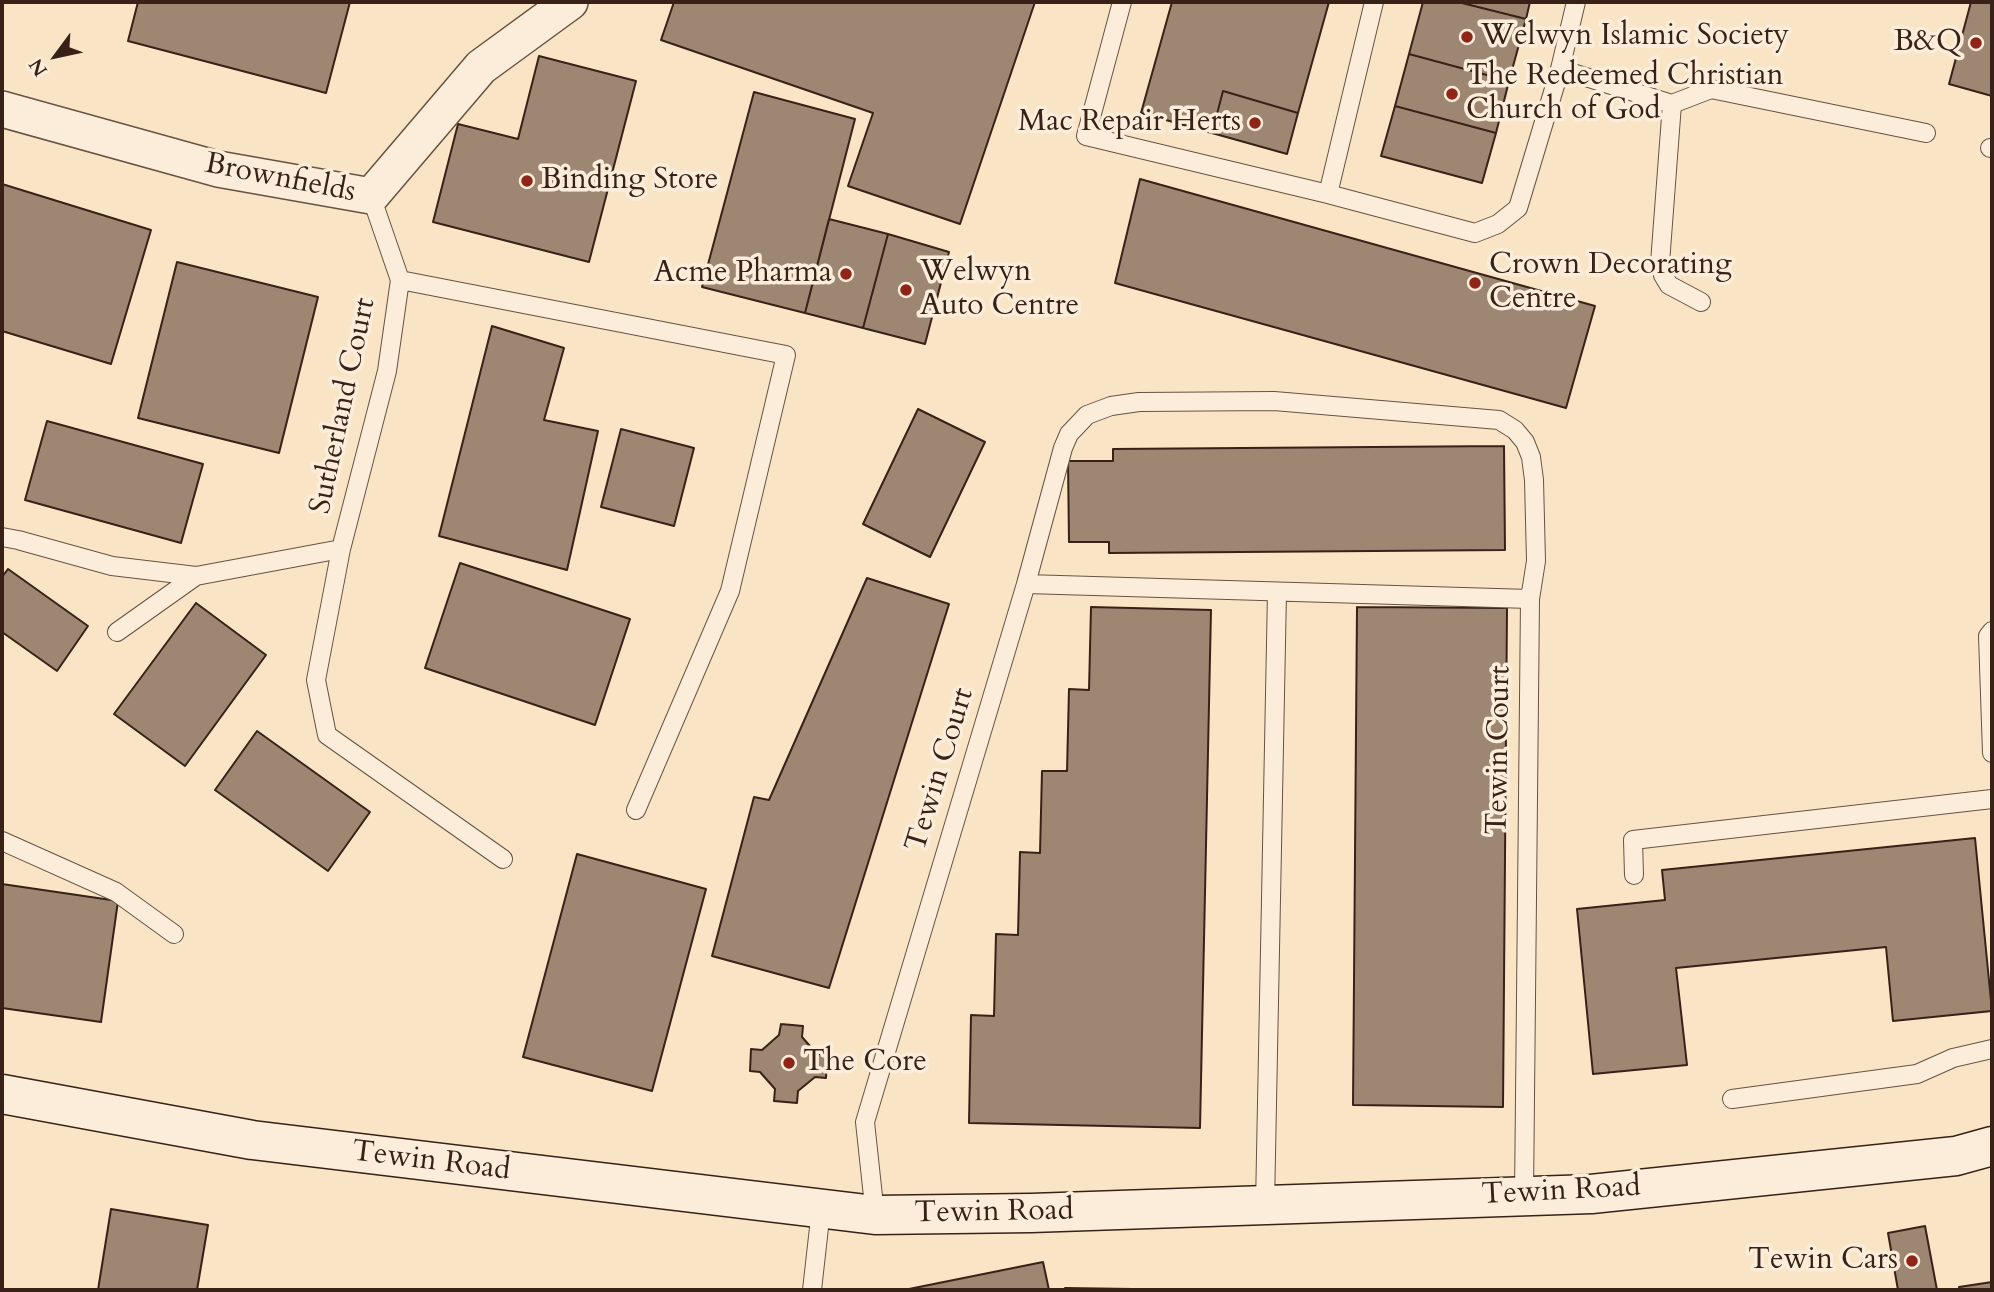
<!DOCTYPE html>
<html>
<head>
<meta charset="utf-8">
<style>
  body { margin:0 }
  #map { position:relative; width:1994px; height:1292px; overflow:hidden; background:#fae4c6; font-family:Cardo,serif }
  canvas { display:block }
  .frame { position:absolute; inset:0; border:4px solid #382116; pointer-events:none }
  .north { position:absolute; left:21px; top:21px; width:70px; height:70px; -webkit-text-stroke:5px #fcedda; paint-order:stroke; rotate:237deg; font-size:19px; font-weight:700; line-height:28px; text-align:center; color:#382116 }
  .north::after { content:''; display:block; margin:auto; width:24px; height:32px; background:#382116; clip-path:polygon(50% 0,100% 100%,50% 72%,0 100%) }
</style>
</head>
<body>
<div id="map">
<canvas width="1994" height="1292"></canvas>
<div class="frame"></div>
<div class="north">N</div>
</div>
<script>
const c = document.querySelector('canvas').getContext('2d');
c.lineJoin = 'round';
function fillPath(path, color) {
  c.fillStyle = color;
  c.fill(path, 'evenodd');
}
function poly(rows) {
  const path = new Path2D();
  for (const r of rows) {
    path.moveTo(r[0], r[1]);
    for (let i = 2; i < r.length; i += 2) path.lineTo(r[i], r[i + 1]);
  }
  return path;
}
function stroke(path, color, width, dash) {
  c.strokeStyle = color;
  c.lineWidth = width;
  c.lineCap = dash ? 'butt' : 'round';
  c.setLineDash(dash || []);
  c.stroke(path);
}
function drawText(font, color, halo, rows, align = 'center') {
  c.font = font + ' Cardo,serif';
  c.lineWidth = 7;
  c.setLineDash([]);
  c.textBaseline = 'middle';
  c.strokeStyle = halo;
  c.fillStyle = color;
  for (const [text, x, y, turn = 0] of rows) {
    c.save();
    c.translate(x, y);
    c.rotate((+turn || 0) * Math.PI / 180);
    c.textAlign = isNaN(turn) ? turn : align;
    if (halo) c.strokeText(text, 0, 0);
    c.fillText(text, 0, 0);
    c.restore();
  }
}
const building = poly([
  [138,2,350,2,326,93,128,41,138,2],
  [674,2,1035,2,960,224,848,186,873,113,661,40,674,2],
  [1172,2,1329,2,1298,113,1223,91,1212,133,1141,113,1172,2],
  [1423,2,1458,2,1526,19,1509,81,1409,54,1423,2],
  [1458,2,1530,2,1526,19,1458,2],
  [1971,2,1992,2,1992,96,1949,84,1971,2],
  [1409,54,1509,81,1496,133,1395,106,1409,54],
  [539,56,636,81,589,262,433,222,458,124,518,139,539,56],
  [1223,91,1298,113,1287,154,1212,133,1223,91],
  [754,92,855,119,805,313,702,287,754,92],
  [1395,106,1496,133,1482,183,1381,156,1395,106],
  [1140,179,1595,306,1566,408,1115,283,1140,179],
  [2,184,151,230,111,364,2,331,2,184],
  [829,219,888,234,863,328,805,313,829,219],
  [888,234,949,252,925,344,863,328,888,234],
  [177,262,318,297,279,453,138,418,177,262],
  [492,326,564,348,544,420,598,431,567,570,439,536,492,326],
  [918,409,985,442,930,557,863,524,918,409],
  [47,421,203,464,181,543,25,500,47,421],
  [621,429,694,448,674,526,601,507,621,429],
  [1504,446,1505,550,1109,553,1109,542,1069,542,1068,461,1113,461,1113,449,1504,446],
  [460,563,630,619,595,725,425,668,460,563],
  [8,569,88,626,57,671,2,632,2,577,8,569],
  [867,578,949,604,829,988,712,956,754,797,769,800,867,578],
  [196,603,266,655,185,766,114,714,196,603],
  [1091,607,1211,610,1200,1128,969,1123,971,1015,994,1016,996,934,1018,935,1020,852,1040,853,1042,771,1067,771,1069,689,1089,690,1091,607],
  [1357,607,1507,608,1503,1107,1353,1105,1357,607],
  [257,731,370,812,328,871,215,790,257,731],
  [1975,838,1992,1011,1893,1021,1886,947,1676,968,1687,1065,1593,1074,1577,909,1665,900,1662,870,1975,838],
  [577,854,706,889,652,1091,523,1057,577,854],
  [2,884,118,901,101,1022,2,1008,2,884],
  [781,1024,803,1026,802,1037,817,1054,827,1055,826,1078,815,1077,798,1091,797,1103,774,1101,775,1089,760,1072,750,1071,751,1049,762,1050,779,1035,781,1024],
  [111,1209,208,1225,197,1290,98,1290,111,1209],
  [1925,1226,1937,1290,1898,1290,1888,1233,1925,1226],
  [1043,1262,1049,1290,904,1290,1043,1262],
  [1992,1282,1992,1290,1960,1290,1959,1287,1992,1282],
  [1065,1288,1133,1289,1133,1290,1065,1290,1065,1288]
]);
fillPath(building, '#9d8672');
stroke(building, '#382116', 2);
const lane = poly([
  [1122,2,1086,136,1328,194,1475,233,1498,224,1518,208,1560,69,1576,2],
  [1560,69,1672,104,1711,89,1926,133],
  [1672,104,1660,263,1663,275,1669,285,1701,302],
  [1990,148,1992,148],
  [1328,194,1374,2],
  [400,280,786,355,730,591,636,810],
  [2,537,18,540,112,566,196,576],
  [341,549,316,680,327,735,503,859],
  [1026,584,1063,448,1069,434,1087,415,1111,406,1139,402,1274,401,1499,420,1515,430,1525,442,1531,457,1534,480,1536,561,1530,599],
  [1992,631,1988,636,1992,753],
  [117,632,196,576,341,549,387,371,400,280,371,196],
  [2,841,116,892,174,934],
  [1634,875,1633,840,1992,799],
  [1732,1099,1917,1074,1953,1058,1992,1049],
  [1265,1205,1277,592],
  [875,1215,865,1122,1026,584,1530,599,1524,1196],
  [812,1290,821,1210]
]);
const street = poly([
  [2,109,218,169,371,196,481,67,570,2]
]);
const secondary = poly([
  [2,1094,252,1140,875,1215,1031,1213,1591,1194,1956,1156,1992,1146]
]);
stroke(lane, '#685242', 20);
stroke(street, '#685242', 38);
stroke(secondary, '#382116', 41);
stroke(lane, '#fcedda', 18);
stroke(street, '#fcedda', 35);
stroke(secondary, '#fcedda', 38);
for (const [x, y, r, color] of [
  [1467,37,7,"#8f2418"],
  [1976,43,7,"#8f2418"],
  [1452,94,7,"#8f2418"],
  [1255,123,7,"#8f2418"],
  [527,181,7,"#8f2418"],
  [846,274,7,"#8f2418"],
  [1475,283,7,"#8f2418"],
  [906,290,7,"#8f2418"],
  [789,1063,7,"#8f2418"],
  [1912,1261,7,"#8f2418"]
]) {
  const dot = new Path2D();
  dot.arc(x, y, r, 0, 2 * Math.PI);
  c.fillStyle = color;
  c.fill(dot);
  stroke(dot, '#fcedda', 2.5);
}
drawText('30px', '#382116', '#fcedda', [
  ["Welwyn Islamic Society",1481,37],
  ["B&Q",1962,43,"right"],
  ["The Redeemed Christian",1466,77],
  ["Church of God",1466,111],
  ["Mac Repair Herts",1241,123,"right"],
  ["Binding Store",541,181],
  ["Crown Decorating",1489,266],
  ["Centre",1489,300],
  ["Welwyn",920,273],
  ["Auto Centre",920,307],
  ["Acme Pharma",832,274,"right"],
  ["The Core",803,1063],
  ["Tewin Cars",1898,1261,"right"]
], 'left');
drawText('30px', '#382116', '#fcedda', [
  ["Brownfields",280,179,11],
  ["Sutherland Court",344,406,-78],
  ["Tewin Court",1500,750,-89],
  ["Tewin Court",941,770,-73],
  ["Tewin Road",431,1162,7],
  ["Tewin Road",1561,1192,-3],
  ["Tewin Road",994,1213,-1]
]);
</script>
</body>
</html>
